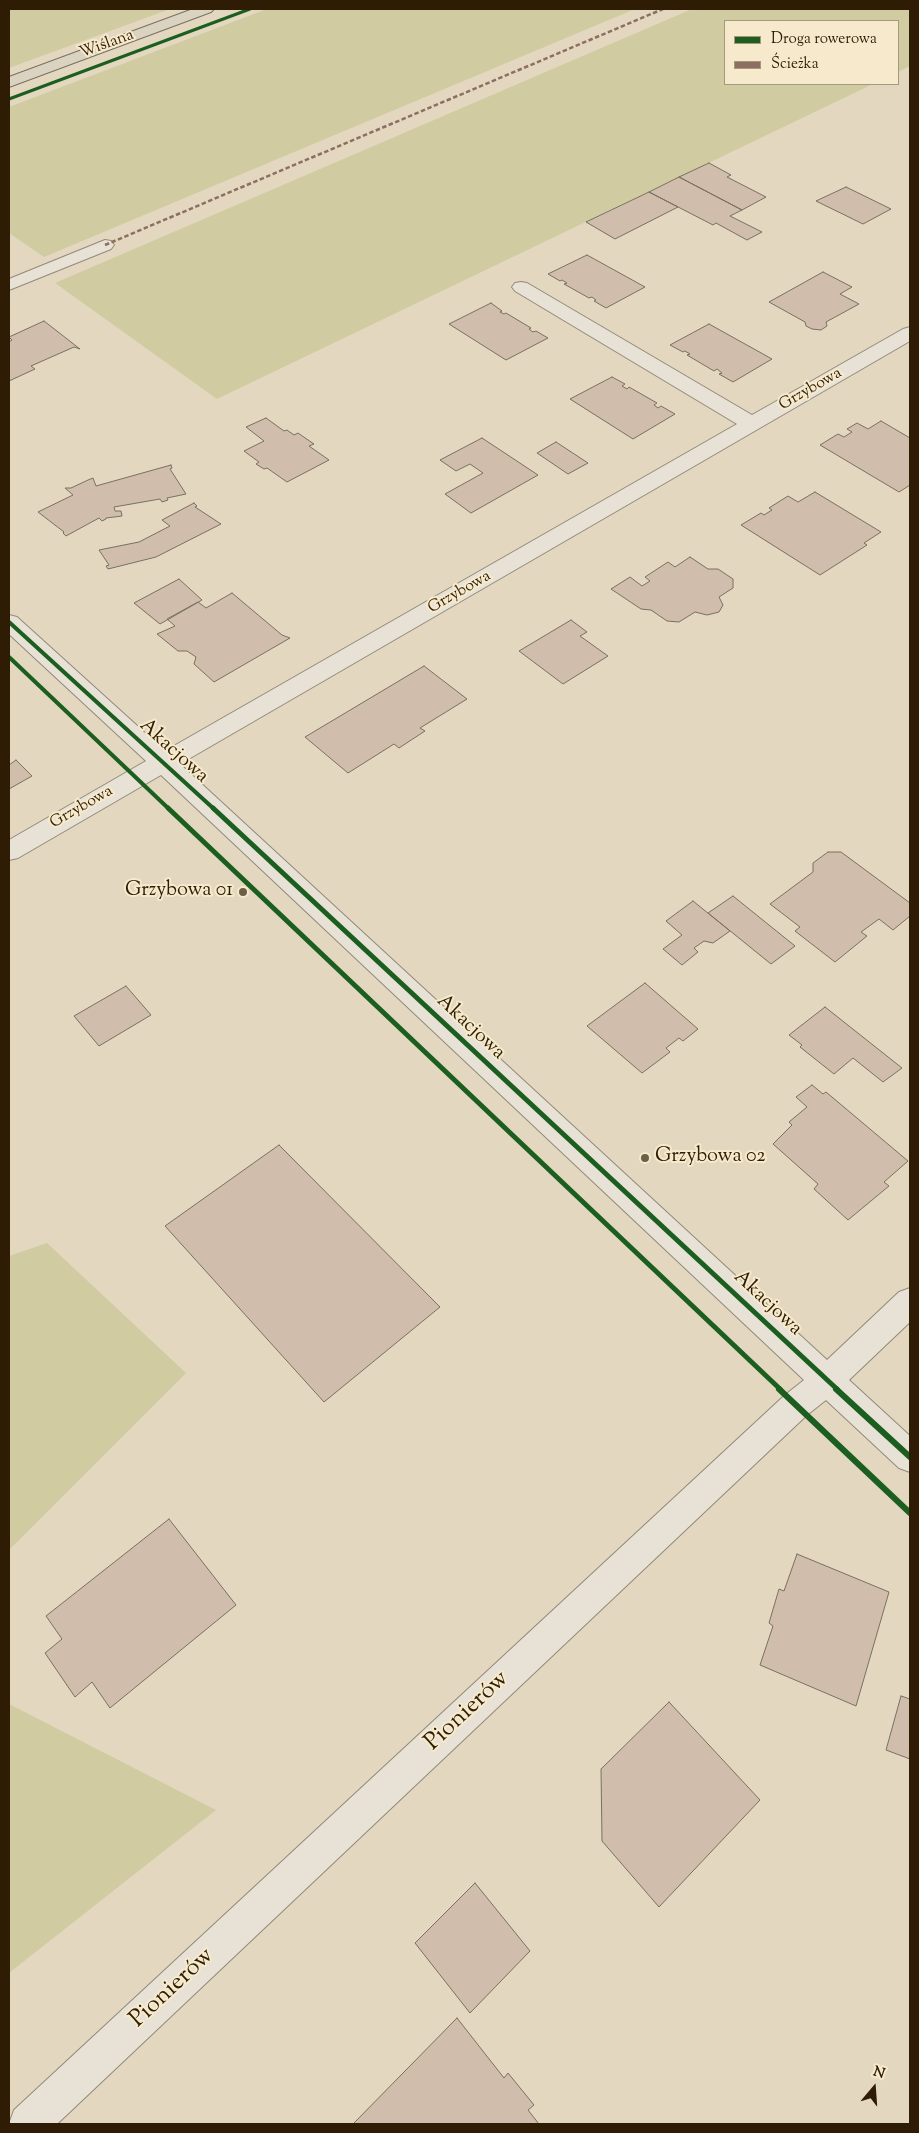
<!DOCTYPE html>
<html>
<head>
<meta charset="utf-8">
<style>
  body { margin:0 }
  #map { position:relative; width:919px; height:2133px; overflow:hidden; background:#e3d8bf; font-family:"Sorts Mill Goudy",serif }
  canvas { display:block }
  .frame { position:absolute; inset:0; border:10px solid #2e1d04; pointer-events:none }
  .legend { position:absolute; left:724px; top:20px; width:175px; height:65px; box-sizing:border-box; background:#f7eacc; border:1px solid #a7987c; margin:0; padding:6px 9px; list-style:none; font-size:15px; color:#2e1d04 }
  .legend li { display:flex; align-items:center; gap:10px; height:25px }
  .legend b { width:25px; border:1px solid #a7987c }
  .north { position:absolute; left:849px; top:2063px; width:50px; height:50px; -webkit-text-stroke:4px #f7eacc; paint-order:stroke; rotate:18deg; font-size:14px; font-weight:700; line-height:20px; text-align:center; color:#2e1d04 }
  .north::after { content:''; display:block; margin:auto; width:18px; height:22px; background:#2e1d04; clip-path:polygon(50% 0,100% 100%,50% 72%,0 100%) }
</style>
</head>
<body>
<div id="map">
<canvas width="919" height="2133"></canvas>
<div class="frame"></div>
<ul class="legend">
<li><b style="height:6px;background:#1b5e20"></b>Droga rowerowa</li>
<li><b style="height:6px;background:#8d6e63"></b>Ścieżka</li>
</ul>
<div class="north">N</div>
</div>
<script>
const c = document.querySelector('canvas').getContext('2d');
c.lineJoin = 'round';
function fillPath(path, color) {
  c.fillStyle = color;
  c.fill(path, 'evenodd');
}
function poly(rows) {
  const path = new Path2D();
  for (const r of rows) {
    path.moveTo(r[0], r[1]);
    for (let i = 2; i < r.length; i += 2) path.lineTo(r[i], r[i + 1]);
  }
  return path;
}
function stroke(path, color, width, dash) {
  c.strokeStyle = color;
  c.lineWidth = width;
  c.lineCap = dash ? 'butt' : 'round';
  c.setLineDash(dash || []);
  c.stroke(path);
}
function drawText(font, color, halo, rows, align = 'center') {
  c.font = font + ' "Sorts Mill Goudy",serif';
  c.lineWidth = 4;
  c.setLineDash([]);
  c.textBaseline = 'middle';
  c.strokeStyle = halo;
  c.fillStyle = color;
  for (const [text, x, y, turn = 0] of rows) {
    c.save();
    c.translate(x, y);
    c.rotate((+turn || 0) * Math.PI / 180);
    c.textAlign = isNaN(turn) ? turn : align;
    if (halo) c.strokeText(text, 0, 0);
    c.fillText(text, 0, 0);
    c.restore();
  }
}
fillPath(poly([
  [9,9,170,9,9,68],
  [267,9,635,9,44,257,9,233,9,107],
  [692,9,910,9,910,66,898,72,898,21,725,21,725,84,873,84,217,399,55,283],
  [47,1243,186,1373,9,1550,9,1256],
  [9,1704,216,1810,9,1973]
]), '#d0cba0');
const building = poly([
  [709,163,731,175,727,177,766,197,742,210,679,177,709,163],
  [679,177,742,210,730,216,762,232,747,240,716,223,713,225,649,192,679,177],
  [846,187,891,209,863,224,816,201,846,187],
  [649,192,678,207,615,239,586,222,649,192],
  [587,255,645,287,606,308,594,301,596,300,592,297,589,298,564,284,567,283,562,280,560,281,548,274,587,255],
  [823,272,852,287,840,294,859,304,826,322,827,326,821,330,812,329,806,326,805,322,769,302,823,272],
  [491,303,502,311,500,312,504,314,506,313,531,328,529,329,533,332,536,331,548,338,506,360,449,324,491,303],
  [44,321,80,349,74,347,31,366,35,369,9,381,9,342,12,340,9,337,44,321],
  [709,324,772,359,733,382,719,374,722,373,717,369,714,371,687,355,690,354,685,351,683,352,670,345,709,324],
  [612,377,625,384,622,386,627,389,629,387,657,403,654,405,658,408,661,406,675,414,633,439,570,399,612,377],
  [266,418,284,431,287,430,294,435,298,433,314,444,309,446,329,460,287,482,267,468,264,469,256,464,259,462,244,451,264,441,246,427,266,418],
  [881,421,910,438,910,485,899,492,820,445,838,434,844,437,852,432,847,429,857,423,868,429,881,421],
  [482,438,538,475,471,513,445,494,483,473,470,464,456,471,440,460,482,438],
  [556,442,588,463,568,474,537,453,556,442],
  [171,465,172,468,170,469,186,494,167,498,168,500,162,502,160,499,114,507,115,511,121,511,122,516,106,518,106,519,102,521,99,518,66,536,63,533,64,532,38,512,73,495,65,488,71,488,88,480,93,478,96,486,171,465],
  [815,492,881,532,864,543,867,545,820,575,741,525,761,513,764,515,772,510,769,508,788,496,798,502,815,492],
  [194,503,197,506,195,507,221,524,156,557,108,569,106,566,109,565,99,550,139,542,170,526,162,520,194,503],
  [690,557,708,569,718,569,733,579,733,588,719,597,723,605,719,612,707,615,695,612,679,622,667,621,651,610,641,609,611,589,630,577,642,586,650,581,645,577,668,562,675,567,690,557],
  [179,579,202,600,160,624,134,603,179,579],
  [232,593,282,635,290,638,214,682,194,664,196,657,187,651,178,651,157,634,175,626,167,619,198,602,206,608,232,593],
  [571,620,587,632,580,636,608,656,563,684,519,651,571,620],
  [424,666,467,699,420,728,425,731,399,748,394,744,348,773,305,737,424,666],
  [16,760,32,776,9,789,9,765,16,760],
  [828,852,841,852,910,903,910,916,893,930,879,919,861,932,867,936,835,962,795,931,800,927,770,904,813,872,813,863,828,852],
  [733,896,795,946,771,964,708,913,733,896],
  [693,901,730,931,713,943,704,941,694,948,698,952,682,965,663,949,682,935,666,921,693,901],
  [645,983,698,1029,683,1041,679,1038,666,1048,670,1052,642,1073,587,1026,645,983],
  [126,986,151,1015,99,1046,74,1016,126,986],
  [825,1007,902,1068,883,1082,853,1058,834,1074,800,1047,802,1045,789,1035,825,1007],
  [812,1085,823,1094,826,1092,908,1161,884,1182,889,1186,848,1220,814,1189,818,1184,773,1144,792,1125,789,1122,807,1107,796,1097,812,1085],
  [279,1145,440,1307,324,1402,165,1226,279,1145],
  [169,1519,236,1605,110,1708,92,1682,75,1697,45,1653,62,1639,46,1616,169,1519],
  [797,1554,889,1592,856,1706,760,1665,773,1626,769,1623,779,1589,784,1591,797,1554],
  [901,1696,910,1699,910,1759,886,1750,901,1696],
  [669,1702,760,1800,659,1907,602,1841,601,1769,669,1702],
  [475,1883,530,1951,470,2013,415,1943,475,1883],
  [457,2018,504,2078,508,2073,534,2105,528,2110,539,2124,353,2124,457,2018]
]);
fillPath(building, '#d0bdac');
stroke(building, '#787060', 1);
const minor = poly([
  [105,240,111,241,114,245,111,249,9,290,9,279,105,240],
  [521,282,527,283,752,415,903,329,910,327,910,341,180,764,827,1360,899,1292,910,1288,910,1322,849,1380,910,1436,910,1472,899,1468,826,1400,807,1415,57,2124,9,2124,14,2110,785,1395,804,1380,161,775,18,858,9,860,9,840,146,761,9,634,9,615,17,617,165,751,737,424,515,291,512,287,515,283,521,282]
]);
const major = poly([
  [193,9,214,9,211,12,9,87,9,77,193,9]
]);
stroke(minor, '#928979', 2);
stroke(major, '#787060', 2);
fillPath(minor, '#e8e2d6');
fillPath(major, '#dbd3c1');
stroke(poly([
  [105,245,663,9]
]), '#8d6e63', 2.5, [4.5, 2.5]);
stroke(poly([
  [9,99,250,9]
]), '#1b5e20', 3);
stroke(poly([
  [9,622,214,809],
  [9,657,169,809]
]), '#1b5e20', 4);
stroke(poly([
  [168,808,781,1390],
  [213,808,838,1390]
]), '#1b5e20', 5);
stroke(poly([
  [779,1389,910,1513],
  [836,1389,910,1457]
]), '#1b5e20', 6);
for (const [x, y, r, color] of [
  [243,892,5,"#6d5e45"],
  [645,1158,5,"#6d5e45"]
]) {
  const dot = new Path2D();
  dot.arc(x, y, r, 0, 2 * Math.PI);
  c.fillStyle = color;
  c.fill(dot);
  stroke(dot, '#f7eacc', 2);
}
drawText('16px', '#2e1d04', '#f7eacc', [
  ["Wiślana",107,45,-20],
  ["Grzybowa",811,390,-30],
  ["Grzybowa",460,593,-30],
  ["Grzybowa",82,808,-30]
]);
drawText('20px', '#2e1d04', '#f7eacc', [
  ["Akacjowa",173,752,42],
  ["Akacjowa",470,1028,43],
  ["Akacjowa",767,1304,43]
]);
drawText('20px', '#2e1d04', '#f7eacc', [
  ["Grzybowa 01",233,892],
  ["Grzybowa 02",655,1158,"left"]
], 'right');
drawText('24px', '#2e1d04', '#f7eacc', [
  ["Pionierów",468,1712,-43],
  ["Pionierów",173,1989,-43]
]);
</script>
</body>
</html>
